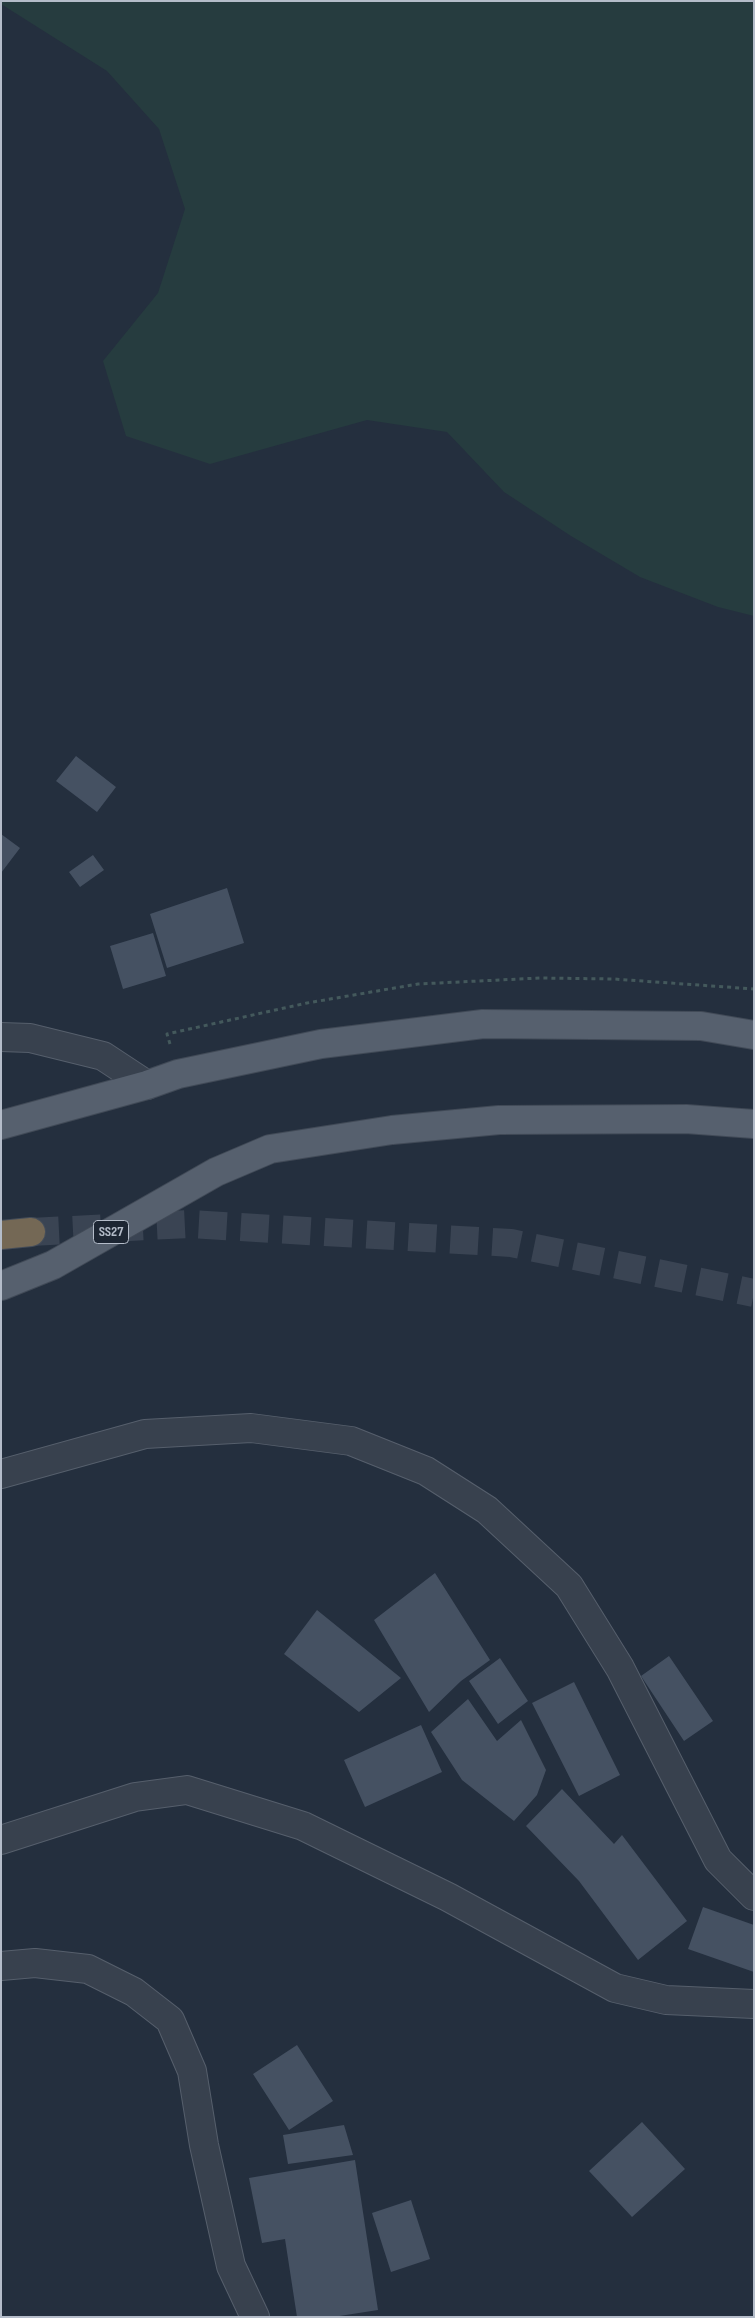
<!DOCTYPE html>
<html>
<head>
<meta charset="utf-8">
<style>
  body { margin:0 }
  #map { position:relative; width:755px; height:2318px; overflow:hidden; background:#242f3e; font-family:"Sofia Sans Condensed",sans-serif }
  canvas { display:block }
  .frame { position:absolute; inset:0; border:2px solid #b4bcc9; pointer-events:none }
</style>
</head>
<body>
<div id="map">
<canvas width="755" height="2318"></canvas>
<div class="frame"></div>
</div>
<script>
const c = document.querySelector('canvas').getContext('2d');
c.lineJoin = 'round';
function fillPath(path, color) {
  c.fillStyle = color;
  c.fill(path, 'evenodd');
}
function poly(rows) {
  const path = new Path2D();
  for (const r of rows) {
    path.moveTo(r[0], r[1]);
    for (let i = 2; i < r.length; i += 2) path.lineTo(r[i], r[i + 1]);
  }
  return path;
}
function stroke(path, color, width, dash) {
  c.strokeStyle = color;
  c.lineWidth = width;
  c.lineCap = dash ? 'butt' : 'round';
  c.setLineDash(dash || []);
  c.stroke(path);
}
function drawText(font, color, halo, rows, align = 'center') {
  c.font = font + ' "Sofia Sans Condensed",sans-serif';
  c.lineWidth = 4.5;
  c.setLineDash([]);
  c.textBaseline = 'middle';
  c.strokeStyle = halo;
  c.fillStyle = color;
  for (const [text, x, y, turn = 0] of rows) {
    c.save();
    c.translate(x, y);
    c.rotate((+turn || 0) * Math.PI / 180);
    c.textAlign = isNaN(turn) ? turn : align;
    if (halo) c.strokeText(text, 0, 0);
    c.fillText(text, 0, 0);
    c.restore();
  }
}
fillPath(poly([
  [1,1,754,1,754,616,718,607,640,577,571,536,504,492,447,432,367,420,210,464,126,436,103,361,158,293,185,209,159,129,107,71,1,4]
]), '#263c3f');
fillPath(poly([
  [76,756,116,787,97,812,56,781],
  [1,834,20,848,1,873],
  [93,855,104,870,80,887,69,872],
  [227,888,244,943,167,968,150,914],
  [153,933,166,976,123,989,110,946],
  [435,1573,490,1660,461,1681,429,1712,374,1620],
  [317,1610,401,1678,359,1712,284,1654],
  [669,1656,713,1721,684,1741,641,1676],
  [500,1658,528,1701,498,1724,469,1681],
  [574,1682,620,1775,579,1796,532,1703],
  [468,1699,497,1741,521,1720,546,1770,537,1795,514,1821,462,1780,431,1732],
  [421,1725,442,1772,365,1807,344,1760],
  [562,1789,614,1844,622,1835,687,1921,638,1960,579,1881,526,1826],
  [703,1907,754,1925,754,1972,688,1949],
  [297,2045,333,2101,289,2130,253,2074],
  [642,2122,685,2169,632,2217,589,2171],
  [344,2125,353,2155,288,2164,283,2135],
  [355,2160,378,2310,333,2317,297,2317,285,2239,262,2243,249,2178],
  [411,2200,430,2259,391,2272,372,2213]
]), '#455162');
stroke(poly([
  [31,1232,189,1224,511,1243,754,1293]
]), '#3a4453', 28, [28, 14]);
const minor = poly([
  [1,1037,30,1038,103,1056,147,1085],
  [1,1474,145,1434,251,1428,351,1441,426,1471,487,1510,569,1586,620,1668,718,1860,754,1896],
  [1,1840,135,1797,187,1790,303,1826,448,1897,615,1988,666,2000,754,2004],
  [1,1966,35,1963,88,1969,134,1992,170,2020,192,2071,204,2145,231,2266,255,2317]
]);
const major = poly([
  [1,1125,147,1085,178,1074,321,1044,483,1024,701,1026,754,1035],
  [1,1286,53,1265,216,1172,270,1149,392,1130,499,1120,686,1119,754,1124]
]);
const highway = poly([
  [1,1235,31,1232]
]);
stroke(minor, '#565f6c', 30);
stroke(major, '#414a57', 30);
stroke(highway, '#434c59', 30);
stroke(poly([
  [170,1044,167,1034,307,1003,418,984,540,978,614,979,754,989]
]), '#44595c', 3, [4, 4]);
stroke(minor, '#38414e', 28);
stroke(major, '#56606e', 28);
stroke(highway, '#746855', 28);
for (const [x, y, w] of [
  [111,1232,35]
]) {
  const box = new Path2D();
  box.roundRect(x - w / 2, y - 11.5, w, 23, 4);
  c.fillStyle = '#1d2633';
  c.fill(box);
  stroke(box, '#b4bcc9', 1);
}
drawText('bold 14px', '#b4bcc9', null, [
  ["SS27",111,1232]
]);
</script>
</body>
</html>
